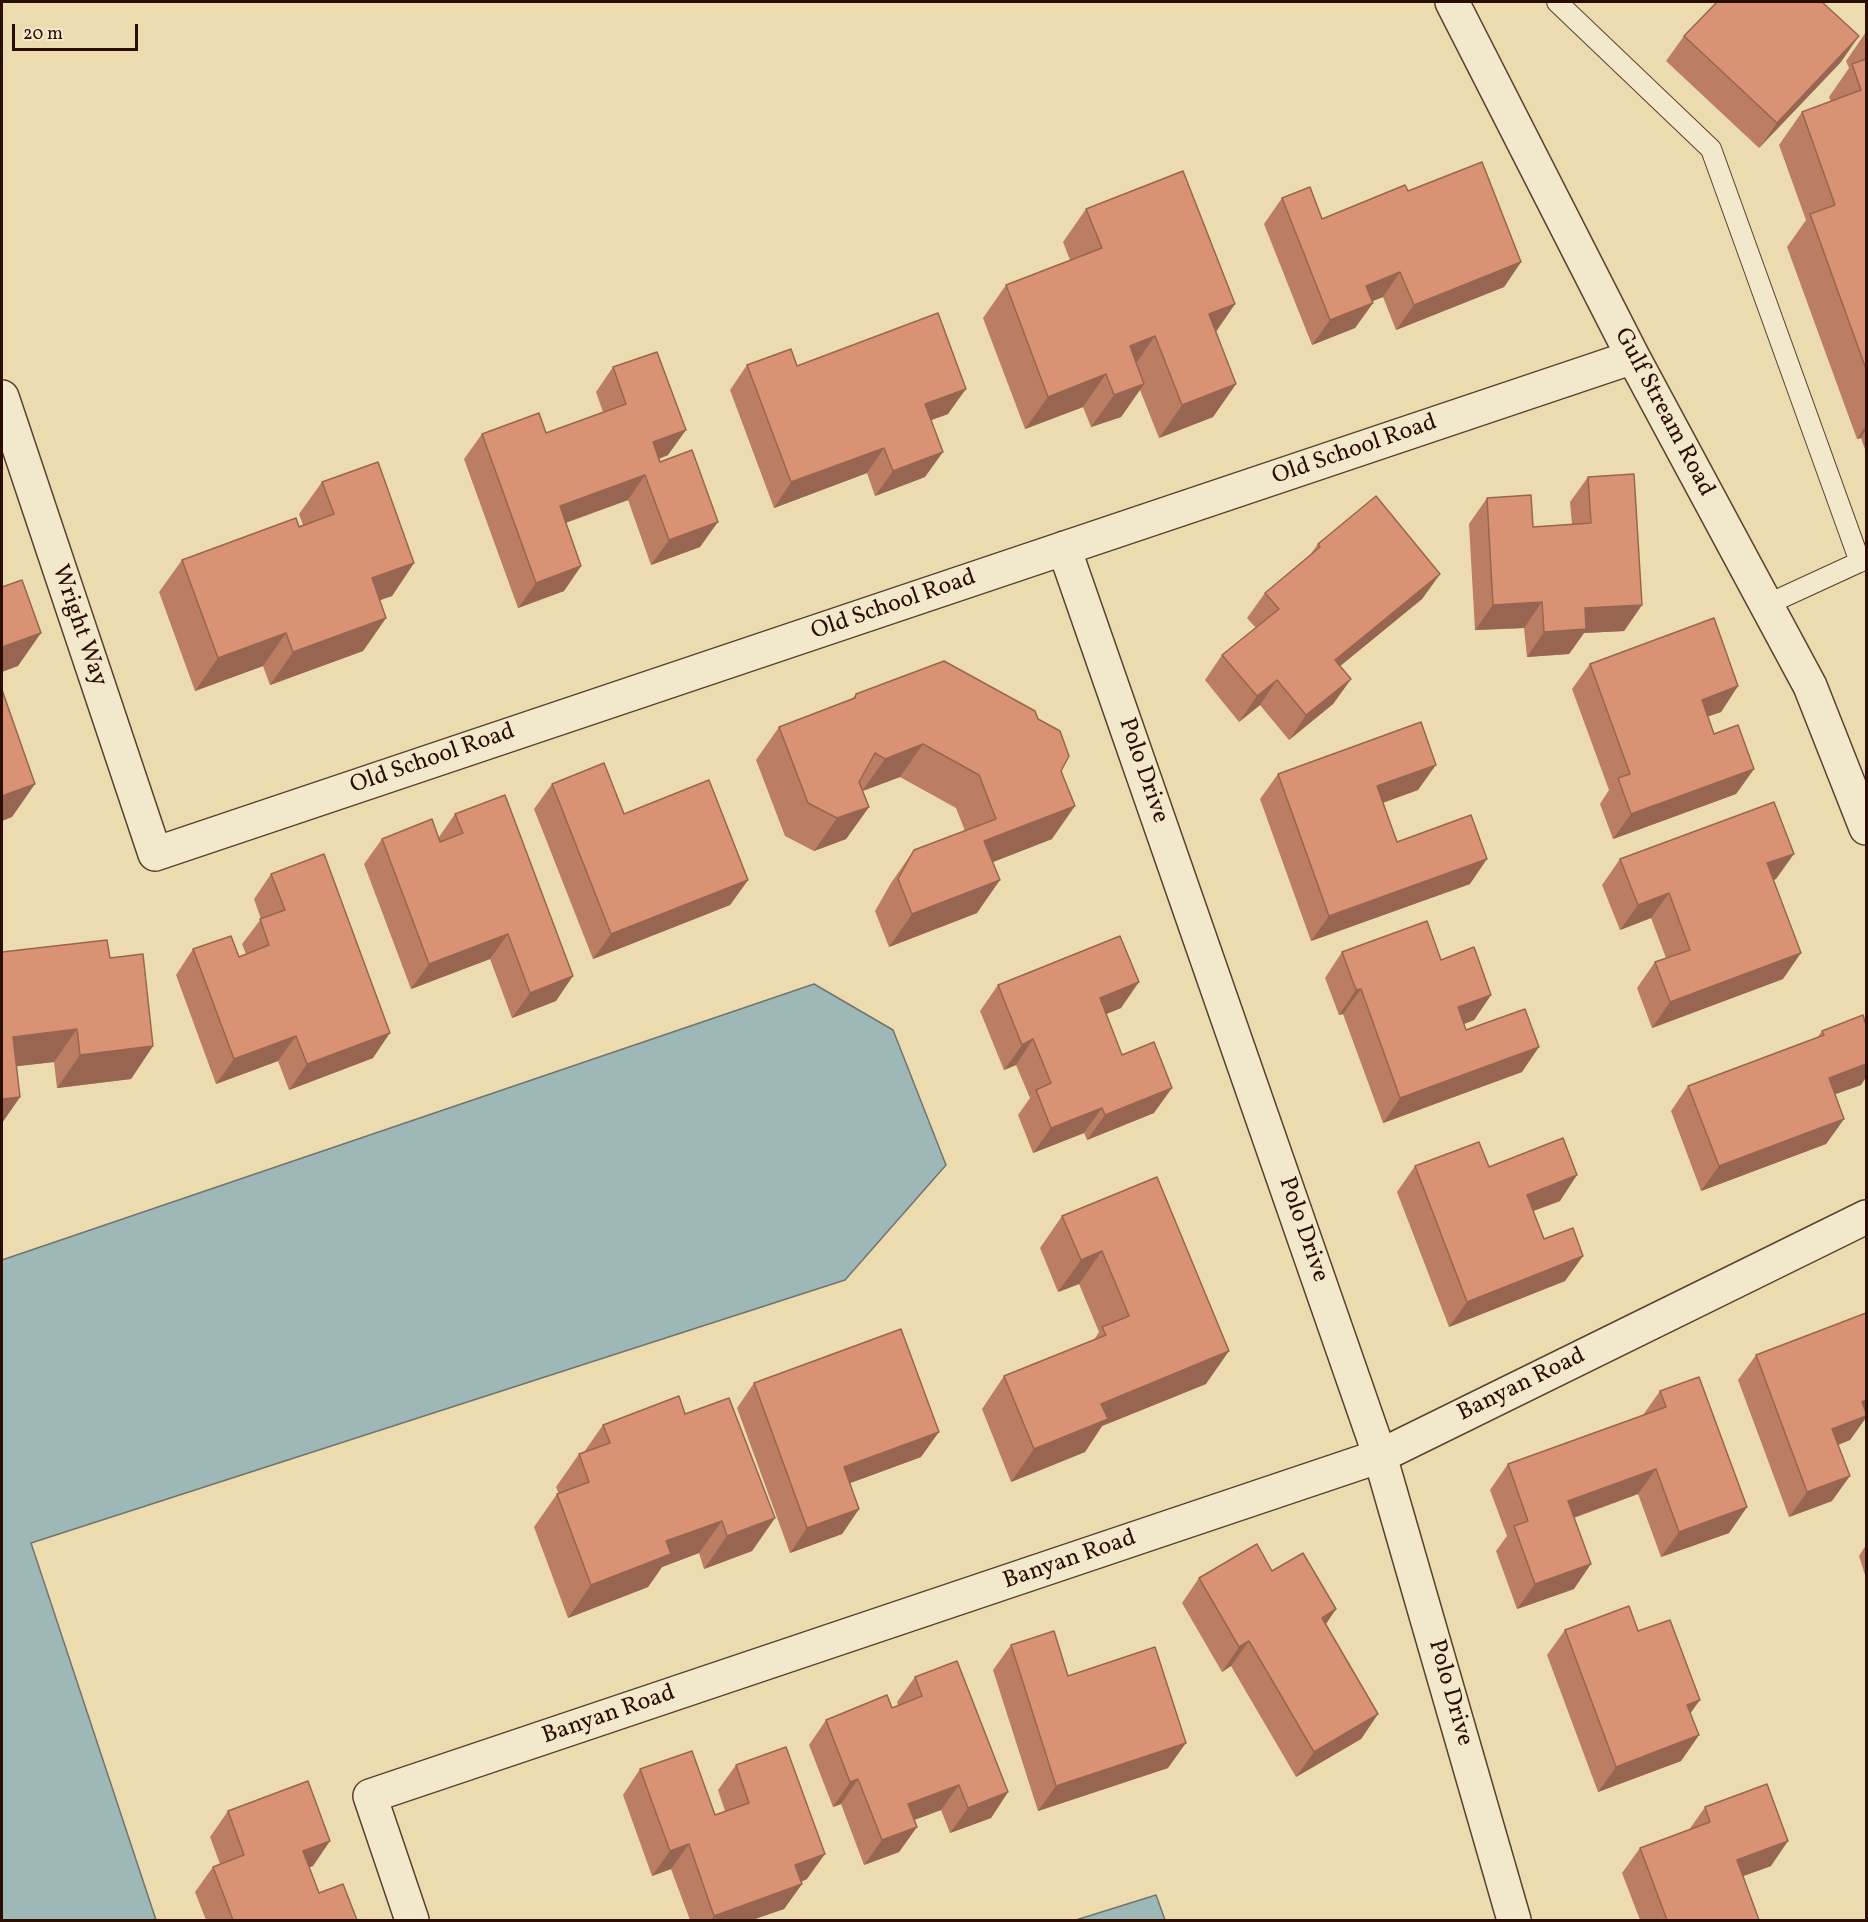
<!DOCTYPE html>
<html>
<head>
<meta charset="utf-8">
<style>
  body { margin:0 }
  #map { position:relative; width:1868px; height:1922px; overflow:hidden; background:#ebdbaf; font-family:Vollkorn,serif }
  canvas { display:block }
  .frame { position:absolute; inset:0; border:3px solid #2b0d00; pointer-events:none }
  .scale { position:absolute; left:12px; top:24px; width:126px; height:27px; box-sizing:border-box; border:3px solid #2b0d00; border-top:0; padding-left:8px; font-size:18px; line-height:21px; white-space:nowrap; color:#2b0d00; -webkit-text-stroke:4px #f2e8cb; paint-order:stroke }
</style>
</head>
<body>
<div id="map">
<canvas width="1868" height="1922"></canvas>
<div class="frame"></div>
<div class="scale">20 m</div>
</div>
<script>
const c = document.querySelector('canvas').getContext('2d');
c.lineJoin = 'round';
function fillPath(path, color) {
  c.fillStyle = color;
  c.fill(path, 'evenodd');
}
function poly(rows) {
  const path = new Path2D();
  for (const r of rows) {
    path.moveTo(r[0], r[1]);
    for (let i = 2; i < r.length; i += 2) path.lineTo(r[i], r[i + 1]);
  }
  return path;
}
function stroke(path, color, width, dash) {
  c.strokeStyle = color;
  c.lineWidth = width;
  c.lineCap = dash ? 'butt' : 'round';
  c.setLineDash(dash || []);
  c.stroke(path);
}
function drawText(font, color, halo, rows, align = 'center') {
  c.font = font + ' Vollkorn,serif';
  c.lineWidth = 4.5;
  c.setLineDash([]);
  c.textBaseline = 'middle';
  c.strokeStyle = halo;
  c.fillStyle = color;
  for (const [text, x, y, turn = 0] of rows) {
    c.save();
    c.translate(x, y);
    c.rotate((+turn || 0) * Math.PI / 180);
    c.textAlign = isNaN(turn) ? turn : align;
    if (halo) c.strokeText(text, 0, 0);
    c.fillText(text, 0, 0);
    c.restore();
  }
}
const water = poly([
  [814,984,893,1030,946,1165,845,1280,31,1543,156,1920,2,1920,2,1260,814,984],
  [1156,1895,1165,1920,1076,1920,1156,1895]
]);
fillPath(water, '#9eb8b7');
stroke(water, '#70746e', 1.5);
const service = poly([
  [1557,2,1711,149,1860,562],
  [1766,605,1866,559]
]);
const minor = poly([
  [1452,2,1633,357,1810,686,1866,828],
  [2,397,155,854,1633,357],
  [1064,548,1380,1456,1514,1920],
  [412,1920,370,1796,1380,1456,1866,1217]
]);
stroke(service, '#5b402c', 22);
stroke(minor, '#5b402c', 36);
stroke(service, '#f2e8cb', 20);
stroke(minor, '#f2e8cb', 33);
fillPath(poly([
  [1866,32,1866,452,1861,438,1857,439,1787,247,1806,220,1779,145,1802,112,1831,102,1829,97,1849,68,1846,61],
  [1684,36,1841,62,1759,148,1666,61],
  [1408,191,1521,262,1504,287,1396,330,1383,297,1372,301,1373,303,1355,328,1312,345,1264,224,1282,198,1322,219],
  [1086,209,1235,304,1216,332,1236,384,1213,417,1159,438,1140,390,1121,417,1091,427,1083,407,1025,429,983,318,1006,285,1070,260,1063,242],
  [747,365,797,366,948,414,931,420,925,477,875,496,867,473,774,508,730,390],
  [613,367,668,455,659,459,700,547,651,565,628,500,566,523,581,566,564,591,518,608,464,459,482,434,546,433,603,412,596,392],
  [1588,477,1642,605,1624,631,1584,633,1569,654,1527,657,1524,628,1475,630,1469,524,1487,498,1533,527,1572,524,1570,502],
  [322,482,414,563,392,596,379,600,386,618,363,651,270,685,263,666,195,691,159,592,182,560,303,525,299,514],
  [1318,544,1440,574,1422,599,1340,666,1351,679,1333,704,1289,740,1260,705,1239,722,1205,680,1222,655,1256,628,1247,618,1265,593,1310,555],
  [1590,664,1738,686,1721,712,1708,716,1714,734,1754,769,1736,794,1613,839,1600,804,1609,790,1572,689],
  [856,694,1038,719,1061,771,1052,839,993,862,977,913,889,947,875,911,891,883,914,850,965,831,956,808,900,777,863,791,869,807,846,839,814,851,785,836,756,760,779,727,853,698],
  [1278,774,1418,790,1383,803,1397,842,1470,884,1311,941,1260,799],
  [552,784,624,814,748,880,730,905,593,959,534,809],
  [455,814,556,1001,512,1018,490,959,411,989,364,864,382,839,439,837],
  [1620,859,1776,879,1773,880,1783,979,1652,1028,1637,988,1655,962,1666,958,1651,918,1620,930,1602,885],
  [271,874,373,1058,289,1090,278,1061,216,1084,176,975,193,949,239,957,246,954,242,944,261,919,254,899],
  [2,952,110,958,153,1046,131,1079,57,1088,54,1062,16,1066,20,1097,2,1123],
  [1342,952,1441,960,1491,995,1474,1020,1464,1024,1466,1030,1522,1072,1383,1123,1343,1014,1339,1015,1325,978],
  [998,985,1121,1008,1106,1014,1122,1055,1154,1113,1087,1140,1084,1133,1033,1153,1018,1115,1030,1098,1016,1065,1004,1070,980,1011],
  [1866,1025,1866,1077,1861,1085,1835,1094,1844,1119,1826,1144,1701,1191,1671,1111,1688,1086,1817,1038,1822,1031],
  [1415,1166,1489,1167,1560,1201,1533,1211,1544,1239,1583,1256,1565,1281,1449,1327,1397,1192],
  [1157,1177,1206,1384,1102,1426,1085,1452,1011,1482,982,1409,1004,1376,1094,1340,1099,1332,1079,1284,1058,1292,1040,1248,1062,1216],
  [1756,1355,1865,1419,1850,1440,1838,1445,1832,1501,1789,1517,1738,1380],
  [754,1383,921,1457,850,1483,859,1509,842,1534,790,1553,737,1408],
  [1660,1391,1747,1507,1729,1533,1661,1557,1638,1494,1574,1518,1574,1589,1517,1609,1496,1551,1507,1536,1490,1490,1508,1464,1643,1415],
  [685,1414,775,1518,752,1551,704,1569,699,1553,662,1567,648,1587,568,1618,534,1527,557,1494,559,1494,556,1487,579,1454,584,1452,603,1425],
  [1866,1545,1866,1578,1859,1556],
  [1272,1571,1336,1609,1326,1624,1378,1714,1361,1739,1296,1777,1231,1666,1222,1672,1182,1603,1199,1578],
  [1565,1630,1638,1631,1690,1713,1699,1735,1681,1761,1598,1792,1547,1655],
  [1011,1645,1068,1676,1168,1768,1038,1811,993,1670],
  [915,1677,1008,1792,991,1818,950,1833,941,1810,914,1820,917,1827,899,1852,864,1865,841,1804,833,1807,809,1745,826,1720,892,1708,898,1705,897,1702],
  [736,1765,807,1879,801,1882,802,1884,784,1909,752,1920,690,1920,671,1869,652,1876,623,1795,640,1769,715,1815,725,1811,718,1790],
  [1705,1807,1771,1866,1743,1876,1759,1920,1640,1920,1622,1873,1640,1848,1689,1830],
  [228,1811,313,1866,309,1867,319,1893,357,1920,206,1920,195,1892,213,1867,220,1864,210,1837]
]), '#bb7e63');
fillPath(poly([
  [1859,36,1841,62,1759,148,1777,123],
  [1521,262,1504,287,1396,330,1414,305],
  [1400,272,1383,297,1348,311,1366,286],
  [1373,303,1355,328,1312,345,1330,320],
  [1235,304,1212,337,1209,314],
  [1155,336,1132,369,1107,379,1130,346],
  [1106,374,1083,407,1025,429,1048,397],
  [1144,384,1121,417,1091,427,1114,395],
  [1236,384,1213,417,1159,438,1182,405],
  [966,389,948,414,907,429,925,404],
  [1866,425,1866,430,1861,438,1857,439],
  [686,430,668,455,635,468,653,442],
  [884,448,867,473,774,508,791,482],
  [943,452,925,477,875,496,893,471],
  [645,475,628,500,542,531,560,506],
  [718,522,700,547,651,565,669,540],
  [414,563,392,596,349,611,372,578],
  [581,566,564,591,518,608,536,583],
  [1440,574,1422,599,1317,685,1335,660],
  [1542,602,1524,628,1475,630,1493,605],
  [1642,605,1624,631,1584,633,1569,654,1527,657,1544,632,1585,608],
  [386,618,363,651,270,685,293,652],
  [41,633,18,666,2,672,2,647],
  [286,633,263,666,195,691,218,658],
  [1351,679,1333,704,1289,740,1306,715],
  [1277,680,1260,705,1239,722,1257,696],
  [1738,686,1721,712,1684,725,1702,700],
  [923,744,900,777,862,791,885,759],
  [1436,765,1418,790,1359,811,1377,786],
  [1754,769,1736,794,1613,839,1631,814],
  [35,784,12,817,2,821,2,796],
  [1075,806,1052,839,962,874,984,841],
  [869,807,846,839,814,851,837,818],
  [1794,854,1776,879,1749,889,1767,863],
  [1487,859,1470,884,1311,941,1329,916],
  [748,880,730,905,593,959,611,934],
  [1000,880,977,913,889,947,912,914],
  [1669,893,1651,918,1620,930,1638,905],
  [508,934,490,959,411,989,429,964],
  [1801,953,1783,979,1652,1028,1670,1002],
  [573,976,556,1001,512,1018,530,993],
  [1139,982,1121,1008,1082,1024,1100,998],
  [1361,989,1343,1014,1339,1015,1356,990],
  [1491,995,1474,1020,1440,1033,1458,1007],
  [77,1029,54,1062,2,1068,13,1037],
  [390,1033,373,1058,289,1090,307,1064],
  [296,1036,278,1061,216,1084,234,1059],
  [1033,1039,1016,1065,1004,1070,1022,1045],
  [153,1046,131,1079,57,1088,80,1055],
  [1539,1047,1522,1072,1383,1123,1400,1098],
  [1866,1064,1866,1077,1861,1085,1811,1103,1829,1078],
  [1172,1088,1154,1113,1087,1140,1105,1115],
  [20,1097,2,1123,2,1099],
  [1102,1108,1084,1133,1033,1153,1051,1128],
  [1844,1119,1826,1144,1701,1191,1719,1166],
  [1577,1175,1560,1201,1509,1220,1527,1195],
  [1102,1251,1079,1284,1058,1292,1081,1260],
  [1583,1256,1565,1281,1449,1327,1467,1302],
  [1229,1351,1206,1384,1102,1426,1085,1452,1011,1482,1034,1449,1101,1404],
  [1866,1400,1866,1419,1865,1419,1850,1440,1814,1454,1832,1429,1862,1402],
  [939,1432,921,1457,826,1492,844,1467],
  [1656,1469,1638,1494,1550,1526,1568,1501],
  [1850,1476,1832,1501,1789,1517,1807,1492],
  [1747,1507,1729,1533,1661,1557,1679,1532],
  [859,1509,842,1534,790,1553,807,1528],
  [775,1518,752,1551,704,1569,727,1536],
  [722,1521,699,1553,662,1567,648,1587,568,1618,591,1585,666,1541],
  [1591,1564,1574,1589,1517,1609,1535,1584],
  [1336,1609,1319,1634,1322,1618],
  [1249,1641,1231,1666,1222,1672,1239,1647],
  [1700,1700,1682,1725,1687,1705],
  [1378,1714,1361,1739,1296,1777,1314,1752],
  [1699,1735,1681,1761,1598,1792,1616,1767],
  [1186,1743,1168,1768,1038,1811,1056,1786],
  [858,1779,841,1804,833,1807,850,1782],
  [959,1785,941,1810,890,1829,908,1804],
  [1008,1792,991,1818,950,1833,968,1808],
  [917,1827,899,1852,864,1865,882,1840],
  [330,1841,313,1866,286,1876,303,1851],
  [1788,1841,1771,1866,1719,1885,1737,1860],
  [689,1844,671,1869,652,1876,670,1851],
  [825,1854,807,1879,777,1890,795,1865],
  [802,1884,784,1909,752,1920,711,1920,714,1916]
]), '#986650');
const building = poly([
  [1717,2,1822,2,1859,36,1777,123,1684,36,1717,2],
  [1866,59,1866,369,1810,214,1835,205,1802,112,1861,90,1852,64,1866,59],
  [1482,162,1521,262,1414,305,1400,272,1366,286,1373,303,1330,320,1282,198,1310,187,1322,219,1405,185,1408,191,1482,162],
  [1183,171,1235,304,1209,314,1236,384,1182,405,1155,336,1130,346,1144,384,1114,395,1106,374,1048,397,1006,285,1102,248,1086,209,1183,171],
  [938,313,966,389,925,404,943,452,893,471,884,448,791,482,747,365,791,349,797,366,938,313],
  [657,352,686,430,653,442,660,462,692,450,718,522,669,540,645,475,560,506,581,566,536,583,482,434,539,413,546,433,626,404,613,367,657,352],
  [378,462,414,563,372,578,386,618,293,652,286,633,218,658,182,560,296,518,299,527,334,514,322,482,378,462],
  [1634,474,1642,605,1585,608,1586,629,1544,632,1542,602,1493,605,1487,498,1531,495,1533,527,1591,523,1588,477,1634,474],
  [1376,496,1440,574,1335,660,1351,679,1306,715,1277,680,1257,696,1222,655,1279,609,1265,593,1320,547,1318,544,1376,496],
  [22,580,41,633,2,647,2,587,22,580],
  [1714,618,1738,686,1702,700,1714,734,1738,725,1754,769,1631,814,1618,778,1630,774,1590,664,1714,618],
  [944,661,1035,711,1038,719,1060,731,1069,756,1061,771,1075,806,984,841,1000,880,912,914,898,879,914,850,996,819,979,775,923,744,885,759,875,753,859,782,869,807,837,818,808,803,779,727,855,698,856,694,944,661],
  [2,690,35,784,2,796,2,690],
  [1421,722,1436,765,1377,786,1397,842,1471,815,1487,859,1329,916,1278,774,1421,722],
  [604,763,624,814,709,780,748,880,611,934,552,784,604,763],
  [505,795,573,976,530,993,508,934,429,964,382,839,432,819,440,842,463,833,455,814,505,795],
  [1774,802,1794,854,1767,863,1801,953,1670,1002,1655,962,1690,950,1669,893,1638,905,1620,859,1774,802],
  [324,854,390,1033,307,1064,296,1036,234,1059,193,949,231,936,239,957,269,945,260,919,285,910,271,874,324,854],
  [1427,921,1441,960,1474,947,1491,995,1458,1007,1466,1030,1525,1009,1539,1047,1400,1098,1361,989,1356,990,1342,952,1427,921],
  [1120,936,1139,982,1100,998,1122,1055,1154,1042,1172,1088,1105,1115,1102,1108,1051,1128,1036,1090,1051,1083,1033,1039,1022,1045,998,985,1120,936],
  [107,940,110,958,143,954,153,1046,80,1055,77,1029,13,1037,20,1097,2,1099,2,952,107,940],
  [1863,1015,1866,1025,1866,1064,1829,1078,1844,1119,1719,1166,1688,1086,1824,1035,1822,1031,1863,1015],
  [1563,1138,1577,1175,1527,1195,1544,1239,1573,1228,1583,1256,1467,1302,1415,1166,1479,1142,1489,1167,1563,1138],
  [1157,1177,1229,1351,1101,1404,1108,1419,1034,1449,1004,1376,1106,1335,1102,1327,1129,1316,1102,1251,1081,1260,1062,1216,1157,1177],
  [1866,1313,1866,1400,1862,1402,1866,1413,1866,1416,1832,1429,1850,1476,1807,1492,1756,1355,1866,1313],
  [901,1329,939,1432,844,1467,859,1509,807,1528,754,1383,901,1329],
  [1699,1377,1747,1507,1679,1532,1656,1469,1568,1501,1591,1564,1535,1584,1514,1526,1528,1521,1508,1464,1666,1407,1660,1391,1699,1377],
  [679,1396,685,1414,729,1398,775,1518,727,1536,722,1521,666,1541,671,1554,591,1585,557,1494,589,1482,579,1454,610,1443,603,1425,679,1396],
  [1257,1544,1272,1571,1303,1553,1336,1609,1322,1618,1378,1714,1314,1752,1249,1641,1239,1647,1199,1578,1257,1544],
  [1629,1606,1638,1631,1670,1620,1700,1700,1687,1705,1699,1735,1616,1767,1565,1630,1629,1606],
  [1054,1631,1068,1676,1155,1647,1186,1743,1056,1786,1011,1645,1054,1631],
  [957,1661,1008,1792,968,1808,959,1785,908,1804,917,1827,882,1840,858,1779,850,1782,826,1720,887,1695,892,1708,922,1696,915,1677,957,1661],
  [786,1747,825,1854,795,1865,802,1884,714,1916,689,1844,670,1851,640,1769,692,1751,715,1815,749,1803,736,1765,786,1747],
  [308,1781,330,1841,303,1851,319,1893,343,1884,357,1920,233,1920,213,1867,244,1855,228,1811,308,1781],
  [1767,1784,1788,1841,1737,1860,1759,1920,1667,1920,1640,1848,1710,1822,1705,1807,1767,1784]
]);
fillPath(building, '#d99273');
stroke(building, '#986650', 1.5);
drawText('24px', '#2b0d00', '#f2e8cb', [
  ["Gulf Stream Road",1663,413,62],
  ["Old School Road",1355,451,-19],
  ["Old School Road",894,606,-19],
  ["Wright Way",78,626,71],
  ["Old School Road",433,760,-19],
  ["Polo Drive",1142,771,71],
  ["Polo Drive",1302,1230,71],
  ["Banyan Road",1522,1386,-26],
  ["Banyan Road",1070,1561,-19],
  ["Polo Drive",1449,1693,74],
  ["Banyan Road",609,1716,-19]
]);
</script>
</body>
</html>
